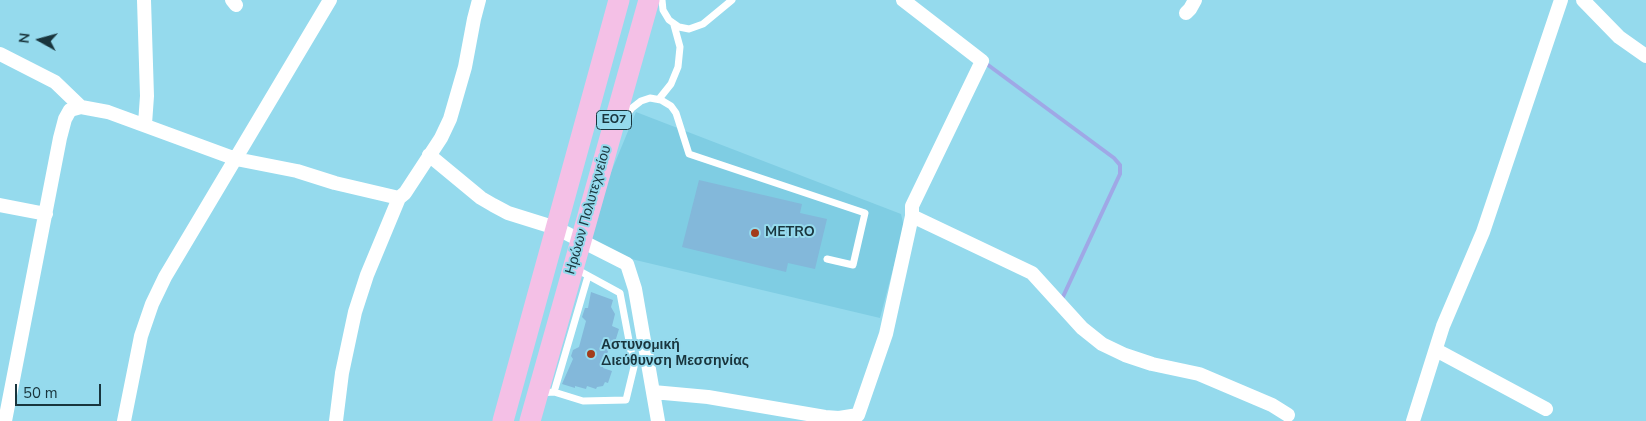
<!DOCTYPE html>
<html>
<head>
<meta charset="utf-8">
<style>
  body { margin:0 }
  #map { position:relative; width:1646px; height:421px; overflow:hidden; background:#95daed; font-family:"Nunito Sans",sans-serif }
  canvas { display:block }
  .north { position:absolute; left:15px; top:15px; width:50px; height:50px; -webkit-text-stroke:4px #95daed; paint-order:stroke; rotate:277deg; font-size:14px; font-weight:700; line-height:20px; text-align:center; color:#19353d }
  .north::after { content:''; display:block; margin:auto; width:18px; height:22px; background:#19353d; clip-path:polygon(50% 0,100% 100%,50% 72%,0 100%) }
  .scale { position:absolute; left:15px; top:384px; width:86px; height:22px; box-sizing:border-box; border:2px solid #19353d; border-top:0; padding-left:6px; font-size:15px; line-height:18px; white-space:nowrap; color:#19353d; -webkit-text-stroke:4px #95daed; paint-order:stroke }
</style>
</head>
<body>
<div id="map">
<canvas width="1646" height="421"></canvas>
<div class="north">N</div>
<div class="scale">50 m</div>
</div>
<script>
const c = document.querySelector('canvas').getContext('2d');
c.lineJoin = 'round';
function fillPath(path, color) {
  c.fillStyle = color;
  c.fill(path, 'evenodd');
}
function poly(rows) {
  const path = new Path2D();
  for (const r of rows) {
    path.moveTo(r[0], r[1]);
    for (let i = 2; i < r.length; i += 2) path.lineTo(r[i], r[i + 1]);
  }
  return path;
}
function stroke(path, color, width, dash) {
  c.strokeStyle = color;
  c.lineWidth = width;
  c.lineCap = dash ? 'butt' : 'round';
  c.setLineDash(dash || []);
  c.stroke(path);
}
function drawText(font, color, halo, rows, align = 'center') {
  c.font = font + ' "Nunito Sans",sans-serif';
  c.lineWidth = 4;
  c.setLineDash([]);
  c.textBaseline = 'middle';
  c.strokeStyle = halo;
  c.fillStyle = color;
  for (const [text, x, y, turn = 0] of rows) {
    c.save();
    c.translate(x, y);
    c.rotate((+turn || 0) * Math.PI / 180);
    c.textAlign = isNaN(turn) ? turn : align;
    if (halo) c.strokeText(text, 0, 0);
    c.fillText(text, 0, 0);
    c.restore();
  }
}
fillPath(poly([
  [636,112,901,214,904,227,880,318,627,258,590,241,609,177]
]), '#7fcde3');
stroke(poly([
  [984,62,1114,158,1120,165,1120,174,1061,301]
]), '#9fa8e6', 4);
fillPath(poly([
  [699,180,802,204,800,213,827,219,815,269,788,263,786,272,682,247],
  [591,292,613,300,611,307,615,314,612,326,619,329,615,342,611,341,603,368,612,371,608,383,605,382,603,386,597,387,596,389,587,386,586,389,575,386,575,388,562,384,573,359,571,356,573,350,579,347,586,321,582,317,585,308,588,308]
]), '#83b8da');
stroke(poly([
  [662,0,663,10,669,20,679,27,689,29,703,24,732,0],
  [659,99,671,84,678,67,680,47,674,25],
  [623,120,632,108,641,101,650,98,661,100,671,106,676,113,689,154,865,213,853,265,827,259],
  [554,392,588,276],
  [540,393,554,392,583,401,626,400,634,367,620,293,576,269]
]), '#fff', 7);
stroke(poly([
  [144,0,147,96,145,124],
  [232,0,236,5],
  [1583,0,1619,37,1646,56],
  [1186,13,1190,9,1195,0],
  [0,54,55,82,81,107],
  [429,155,481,198,493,205,508,213,556,228,627,264,635,289,658,421],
  [0,205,46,214],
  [912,216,1032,273,1082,328,1102,344,1125,355,1152,364,1199,374,1272,405,1288,415],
  [1436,350,1546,409],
  [653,392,708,397,825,417,839,418,858,415,886,334,912,216,912,206,982,61,903,0],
  [5,421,60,138,65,119,70,110,81,107,108,112,236,159,297,171,335,183,399,198],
  [124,421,141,336,152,304,165,277,330,0],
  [336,421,342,373,355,312,367,275,399,198,405,193,441,138,450,119,465,67,474,19,479,0],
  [1413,421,1443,326,1483,232,1561,0]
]), '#fff', 14);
stroke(poly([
  [503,421,619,0],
  [530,421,649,0]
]), '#f4c0e6', 21);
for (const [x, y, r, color] of [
  [755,233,5,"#a33c1a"],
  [591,354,5,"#a33c1a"]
]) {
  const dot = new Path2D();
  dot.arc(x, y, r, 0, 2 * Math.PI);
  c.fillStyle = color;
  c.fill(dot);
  stroke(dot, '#95daed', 2);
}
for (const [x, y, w] of [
  [614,120,35]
]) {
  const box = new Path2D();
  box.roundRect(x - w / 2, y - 9.5, w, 19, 4);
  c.fillStyle = '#95daed';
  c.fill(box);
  stroke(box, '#19353d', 1);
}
drawText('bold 12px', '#19353d', null, [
  ["ΕΟ7",614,120]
]);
drawText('14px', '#19353d', '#95daed', [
  ["Ηρώων Πολυτεχνείου",589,210,-74]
]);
drawText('bold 14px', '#19353d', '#95daed', [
  ["METRO",765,233],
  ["Αστυνομική",601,346],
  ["Διεύθυνση Μεσσηνίας",601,362]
], 'left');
</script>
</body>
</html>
